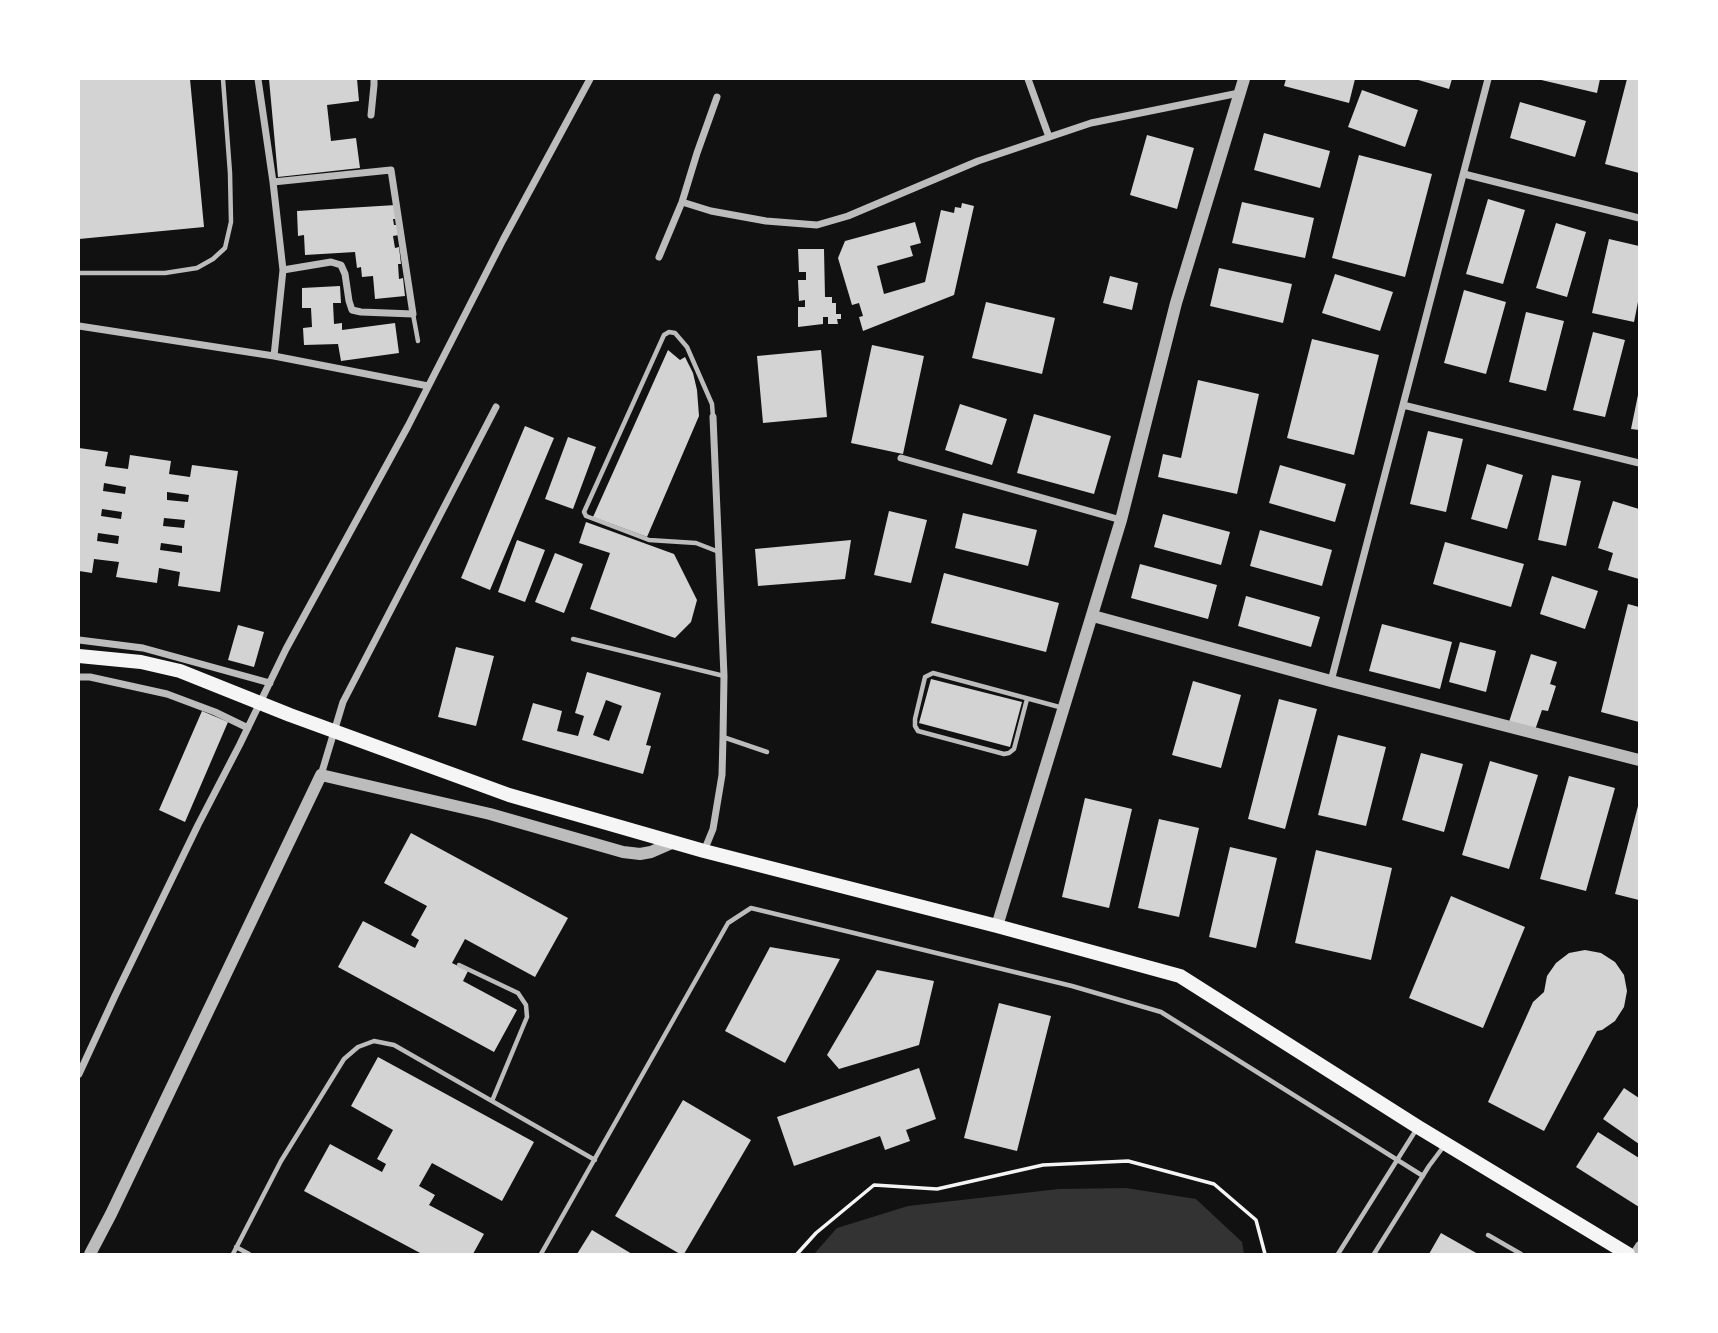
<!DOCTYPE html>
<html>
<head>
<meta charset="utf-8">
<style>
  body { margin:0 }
  #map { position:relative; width:1718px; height:1333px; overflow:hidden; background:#111; font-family:"Exo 2",sans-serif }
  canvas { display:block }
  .frame { position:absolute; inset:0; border:80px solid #fff; pointer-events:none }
</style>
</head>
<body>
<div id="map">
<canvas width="1718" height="1333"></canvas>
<div class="frame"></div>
</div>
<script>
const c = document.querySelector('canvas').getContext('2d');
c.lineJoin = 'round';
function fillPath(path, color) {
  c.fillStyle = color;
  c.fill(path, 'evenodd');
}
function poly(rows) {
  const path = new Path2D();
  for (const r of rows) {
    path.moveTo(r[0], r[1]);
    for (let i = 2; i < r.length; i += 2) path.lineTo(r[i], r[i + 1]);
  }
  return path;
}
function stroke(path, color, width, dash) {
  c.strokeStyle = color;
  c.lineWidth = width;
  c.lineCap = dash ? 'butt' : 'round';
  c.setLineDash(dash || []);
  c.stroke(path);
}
fillPath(poly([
  [1126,1188,1196,1199,1242,1242,1244,1254,814,1254,837,1228,908,1206,1059,1189]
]), '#333');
fillPath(poly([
  [79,79,190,79,204,227,79,239],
  [269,79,357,79,359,101,327,105,331,141,356,138,360,168,278,177],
  [1286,79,1355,79,1349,103,1284,86],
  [1415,79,1452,79,1449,89],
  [1537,79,1600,79,1597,93],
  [1627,79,1639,79,1639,173,1605,164],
  [1362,90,1418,110,1405,147,1348,127],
  [1520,102,1586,121,1575,157,1510,138],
  [1264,133,1330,151,1320,188,1254,170],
  [1147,135,1194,148,1177,209,1130,195],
  [1359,155,1432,174,1405,277,1332,258],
  [1488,199,1525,210,1503,284,1466,274],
  [1242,202,1314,218,1305,258,1232,243],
  [962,203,974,206,954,295,863,331,859,317,863,316,859,303,852,305,838,258,845,241,915,222,921,243,910,246,913,256,877,266,884,294,925,282,941,210,954,213,955,207,961,208],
  [396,205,397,219,393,219,394,225,398,225,399,235,393,236,395,248,399,247,401,264,398,264,399,279,403,278,405,296,375,299,373,276,362,277,361,267,357,268,355,252,305,255,304,235,298,236,297,211],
  [1556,223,1586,232,1567,297,1536,288],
  [1609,239,1639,246,1639,297,1634,322,1592,313],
  [798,249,824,249,825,297,832,297,832,303,836,303,836,314,841,314,841,319,837,319,838,324,828,324,828,317,823,317,823,324,798,327,798,307,805,307,805,300,799,301,798,280,806,280,806,272,799,272],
  [1219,268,1292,284,1283,323,1210,306],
  [1335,274,1393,292,1380,331,1322,313],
  [1110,276,1138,283,1132,310,1103,303],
  [340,286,341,303,333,303,334,324,342,323,342,330,395,323,399,353,341,361,338,344,304,345,303,328,312,327,311,308,302,308,302,288],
  [1464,290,1506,302,1486,374,1444,363],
  [986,302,1055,318,1042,374,972,358],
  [1526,312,1564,321,1546,391,1509,382],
  [1593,332,1625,340,1605,417,1573,410],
  [1312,339,1379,355,1354,455,1287,438],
  [872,345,924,356,903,454,851,443],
  [668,350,680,360,685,357,693,373,697,390,699,416,647,537,593,517],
  [821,350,827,417,763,423,757,356],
  [1198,380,1259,394,1237,494,1158,477,1163,454,1181,458],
  [1638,395,1639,395,1639,430,1631,429],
  [960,404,1007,419,992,465,945,450],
  [1034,414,1111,436,1094,494,1017,473],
  [525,426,554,438,490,590,461,578],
  [1428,431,1463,439,1446,512,1410,504],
  [568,437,596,447,573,509,545,499],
  [79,448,108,452,105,466,128,469,130,455,171,461,169,474,190,477,192,465,238,471,220,592,178,586,180,572,159,568,157,583,116,577,119,562,94,559,92,573,79,571],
  [104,483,126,487,125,494,103,491],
  [167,492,189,495,188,502,167,500],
  [102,509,122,512,121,519,101,516],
  [164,518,185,520,184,528,163,526],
  [98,533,119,536,118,544,97,541],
  [161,543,182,546,182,553,160,550],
  [1487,464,1523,475,1507,529,1471,519],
  [1280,465,1346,484,1335,522,1269,503],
  [1552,475,1581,481,1566,546,1538,540],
  [1613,501,1639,509,1639,579,1608,570,1613,553,1598,548],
  [889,511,927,520,911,583,874,575],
  [963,513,1037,530,1028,566,955,548],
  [1163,514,1230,532,1221,565,1154,547],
  [586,522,674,554,697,600,691,622,675,638,590,609,610,553,579,543],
  [1260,530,1332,550,1322,586,1250,566],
  [517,540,545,550,525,602,498,592],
  [851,540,845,579,758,586,755,549],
  [1445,542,1524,564,1511,607,1433,584],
  [555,553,583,564,564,613,535,602],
  [1140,564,1217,585,1208,619,1131,598],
  [944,573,1059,603,1046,652,931,623],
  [1552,576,1598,591,1585,629,1540,614],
  [1246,596,1320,617,1311,647,1238,626],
  [1628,604,1639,607,1639,722,1601,712],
  [1382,624,1452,642,1440,689,1369,671],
  [238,625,264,632,254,667,228,660],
  [1460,642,1496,651,1486,692,1449,682],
  [456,647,494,656,476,726,438,717],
  [1531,654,1557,662,1550,684,1556,686,1548,711,1542,710,1535,730,1509,722],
  [587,672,661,693,646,745,651,746,643,774,522,740,533,703,562,711,557,731,578,736,584,716,575,713],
  [606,700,622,706,609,741,593,735],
  [931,679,1022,702,1010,747,919,723],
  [1193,681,1241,695,1221,768,1172,755],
  [1279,699,1317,709,1285,829,1248,819],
  [202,711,228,722,185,822,159,810],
  [1338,735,1386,747,1366,826,1318,815],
  [1421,753,1463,764,1444,832,1402,820],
  [1490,761,1538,775,1509,869,1462,855],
  [1569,776,1615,788,1586,891,1540,879],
  [1085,798,1132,809,1109,908,1062,897],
  [1638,806,1639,806,1639,900,1615,894],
  [1159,819,1199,828,1179,917,1138,908],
  [411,833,568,918,535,977,465,939,452,963,468,971,463,981,517,1010,494,1052,338,967,363,921,415,948,419,940,411,935,427,906,384,883],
  [1230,847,1277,858,1256,948,1209,937],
  [1316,850,1392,868,1371,960,1295,943],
  [1451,896,1525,927,1483,1028,1409,998],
  [770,947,840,959,785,1063,725,1031],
  [1585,950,1601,953,1615,962,1624,975,1627,991,1624,1007,1615,1021,1602,1030,1597,1031,1544,1131,1488,1102,1533,1002,1544,992,1547,976,1556,963,1569,953],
  [877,970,934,981,919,1045,839,1069,827,1055],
  [999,1003,1051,1016,1017,1151,964,1138],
  [378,1057,534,1142,502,1201,432,1163,419,1186,435,1195,429,1205,484,1234,473,1254,422,1254,304,1191,330,1144,382,1172,386,1164,377,1159,393,1130,351,1106],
  [919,1068,936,1119,906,1130,910,1141,885,1150,880,1136,794,1166,777,1117],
  [1624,1088,1639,1098,1639,1144,1603,1119],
  [683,1100,751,1140,684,1254,680,1254,615,1216],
  [1598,1132,1639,1158,1639,1207,1576,1167],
  [592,1230,632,1254,577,1254],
  [1441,1233,1478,1254,1429,1254]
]), '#d3d3d3');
stroke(poly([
  [797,1254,816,1233,874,1185,937,1189,1043,1165,1128,1161,1214,1184,1256,1220,1265,1254]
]), '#f5f5f5', 3.5);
stroke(poly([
  [79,273,165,273,197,268,213,259,225,248,231,222,230,173,223,79],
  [413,314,418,341],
  [713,417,712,404,687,347,675,333,669,332,664,335,584,512,586,516,649,540,696,543,719,552],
  [573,639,724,676],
  [1027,699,1014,749,1009,753,1004,754,918,731,915,726,915,719,925,677,933,673,1063,708],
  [723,737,767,752],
  [459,965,518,993,526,1005,527,1017,492,1101],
  [1488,1235,1521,1254],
  [236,1247,249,1254],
  [233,1254,281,1161,344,1059,358,1047,374,1041,394,1045,595,1160],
  [541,1254,728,923,751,908,1072,986,1161,1012,1423,1176],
  [1338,1254,1416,1130],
  [1374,1254,1429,1166,1444,1146]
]), '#bcbcbc', 4.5);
stroke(poly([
  [1028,79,1049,137],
  [371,115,374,85,374,79],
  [1464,174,1639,218],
  [273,182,391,170,413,314,361,312,352,310,349,301,345,274,341,265,331,262,283,270],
  [682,202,711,211,766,221,817,225,848,216,978,161,1091,123,1239,93],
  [659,257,682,202,697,153,717,97],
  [79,326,274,356,283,270,273,182,258,79],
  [274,356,428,386],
  [1403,405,1639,463],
  [901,458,1121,520],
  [79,640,143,648,270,683],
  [79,677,90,677,167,694,215,712,248,728],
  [1331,681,1488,79],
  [321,775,343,702,496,407],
  [704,851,713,829,722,775,723,737,724,676,713,417],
  [79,1074,115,996,198,825,240,744,286,649,408,426,503,240,590,79],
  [1633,1254,1639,1245]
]), '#bcbcbc', 7);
stroke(poly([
  [1093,616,1331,681,1639,760],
  [997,926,1121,520,1176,303,1244,79],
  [90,1254,111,1214,321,775,490,814,623,852,640,854,651,852,674,842]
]), '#bcbcbc', 12);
stroke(poly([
  [79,656,141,662,180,671,290,715,509,795,704,851,997,926,1180,976,1418,1127,1628,1254]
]), '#f5f5f5', 14);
</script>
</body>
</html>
